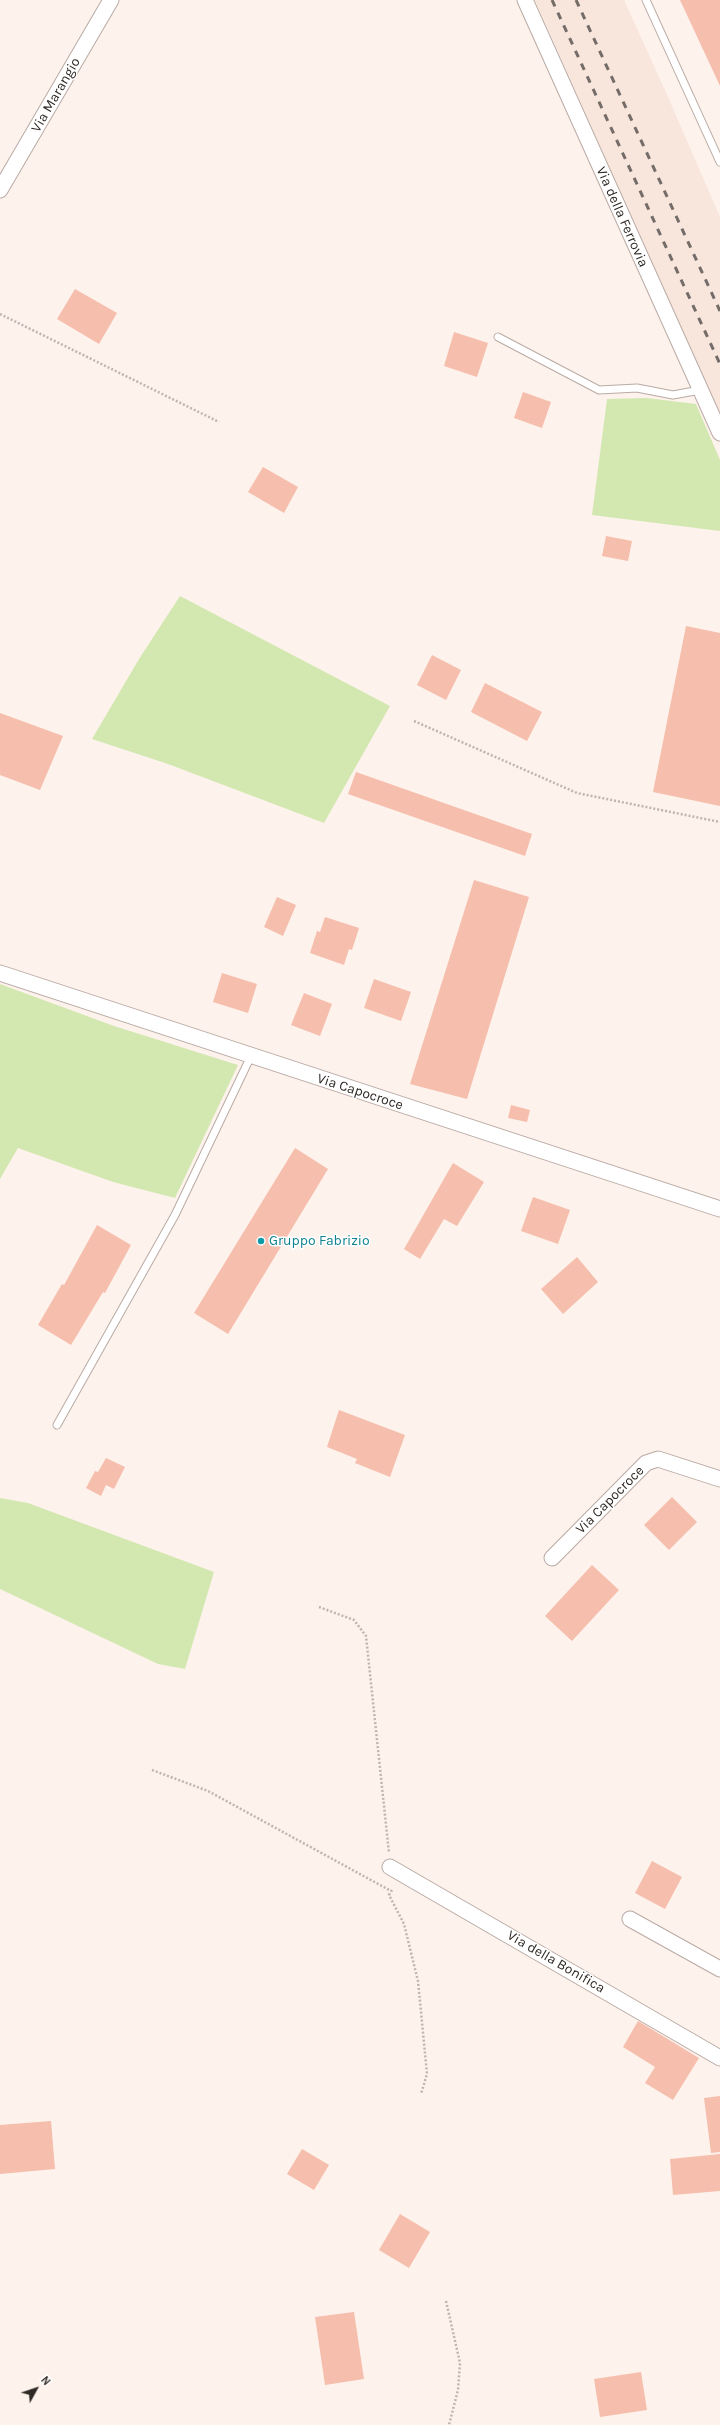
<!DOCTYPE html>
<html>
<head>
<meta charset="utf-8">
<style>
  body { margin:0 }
  #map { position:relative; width:720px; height:2425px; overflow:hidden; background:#fef2ec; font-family:Karla,sans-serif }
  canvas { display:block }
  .north { position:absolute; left:16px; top:2369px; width:40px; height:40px; -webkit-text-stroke:3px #fff; paint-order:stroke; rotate:50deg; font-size:11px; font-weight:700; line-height:16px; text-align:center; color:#2f2926 }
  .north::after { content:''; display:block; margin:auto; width:14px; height:18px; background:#2f2926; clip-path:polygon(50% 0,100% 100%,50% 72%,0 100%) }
</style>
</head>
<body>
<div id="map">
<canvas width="720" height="2425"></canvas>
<div class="north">N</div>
</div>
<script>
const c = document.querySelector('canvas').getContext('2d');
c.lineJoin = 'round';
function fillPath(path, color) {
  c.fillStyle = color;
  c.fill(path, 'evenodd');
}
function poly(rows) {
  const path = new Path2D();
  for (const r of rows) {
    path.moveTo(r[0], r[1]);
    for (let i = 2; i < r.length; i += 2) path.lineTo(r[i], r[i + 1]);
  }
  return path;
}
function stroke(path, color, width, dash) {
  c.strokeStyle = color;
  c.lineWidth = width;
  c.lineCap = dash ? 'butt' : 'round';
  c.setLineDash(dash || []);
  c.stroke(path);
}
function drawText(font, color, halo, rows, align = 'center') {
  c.font = font + ' Karla,sans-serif';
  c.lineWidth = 3;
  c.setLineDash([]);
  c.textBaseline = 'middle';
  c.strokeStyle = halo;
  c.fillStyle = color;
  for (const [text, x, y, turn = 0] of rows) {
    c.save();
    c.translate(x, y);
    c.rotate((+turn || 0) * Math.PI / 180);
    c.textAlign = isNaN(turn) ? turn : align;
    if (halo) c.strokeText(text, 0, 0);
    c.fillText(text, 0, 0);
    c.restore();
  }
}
fillPath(poly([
  [535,0,624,0,664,88,720,217,720,415]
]), '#f8e5dc');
fillPath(poly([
  [647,398,696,404,720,460,720,531,592,515,607,399],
  [180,596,390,706,324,823,168,764,92,739,139,659],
  [0,984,114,1026,238,1065,175,1198,113,1182,18,1148,0,1179],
  [0,1498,28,1503,214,1572,185,1669,158,1664,0,1589]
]), '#d3e8b1');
fillPath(poly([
  [680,0,720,0,720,86],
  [75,289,117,313,99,344,57,319],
  [454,332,488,343,477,377,444,366],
  [523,392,551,402,542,428,514,418],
  [263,467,298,487,284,513,248,492],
  [606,536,632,541,628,561,602,556],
  [686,626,720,633,720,806,653,792],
  [432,655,461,670,446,700,417,685],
  [485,683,542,712,527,741,471,712],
  [0,713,63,736,40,790,0,775],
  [356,772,532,834,525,856,348,794],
  [474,880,529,897,467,1099,410,1084],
  [277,897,296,905,283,936,264,927],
  [325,917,359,928,352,950,349,949,344,965,310,953,317,931,320,932],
  [222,973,257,984,248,1013,213,1002],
  [374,979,411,992,401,1021,364,1008],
  [304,993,332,1004,320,1036,291,1025],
  [511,1105,530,1110,527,1122,508,1118],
  [295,1148,328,1169,228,1334,194,1313],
  [453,1163,484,1182,457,1226,444,1219,420,1259,404,1249],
  [533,1197,570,1210,558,1244,521,1231],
  [97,1225,131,1245,105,1293,103,1292,71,1345,38,1325,62,1284,64,1285],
  [577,1257,598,1282,563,1314,541,1289],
  [339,1410,405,1435,390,1477,355,1463,357,1459,327,1447],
  [106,1458,125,1467,114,1489,106,1485,101,1496,86,1488,95,1471,98,1472],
  [672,1497,697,1522,669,1550,644,1525],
  [592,1565,619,1590,572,1641,545,1616],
  [652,1861,682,1877,665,1909,635,1893],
  [638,2021,699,2058,673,2100,645,2083,655,2067,623,2047],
  [720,2096,720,2152,711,2153,704,2098],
  [51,2121,55,2169,0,2174,0,2125],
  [302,2149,329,2165,314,2190,287,2174],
  [720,2154,720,2191,673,2195,670,2159],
  [400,2214,430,2232,409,2268,379,2250],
  [354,2312,364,2379,325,2385,315,2317],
  [641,2372,647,2410,600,2417,594,2379]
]), '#f6beac');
const lane = poly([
  [646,0,720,162],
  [498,337,599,390,637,388,673,395,700,390],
  [57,1425,175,1215,251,1056]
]);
const street = poly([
  [525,0,720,433],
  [0,190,111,0],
  [0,973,720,1209],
  [552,1558,646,1463,658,1459,720,1479],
  [390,1867,720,2058],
  [630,1919,720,1969]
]);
stroke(lane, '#b9aaa4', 9);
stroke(street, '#b9aaa4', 17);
stroke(poly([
  [0,314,219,422],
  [414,721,577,793,720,822],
  [319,1607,354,1620,366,1636,389,1853],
  [152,1770,208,1791,391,1891],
  [392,1890,389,1895,404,1924,418,1981,427,2074,421,2094],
  [446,2301,460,2363,458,2390,449,2425]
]), '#bfb5b0', 2.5, [2, 2]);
stroke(lane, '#fff', 7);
stroke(street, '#fff', 15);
stroke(poly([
  [552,0,720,364],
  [576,0,720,311]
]), '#746c68', 3, [7, 7]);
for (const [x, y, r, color] of [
  [261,1241,4,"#0f9aa8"]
]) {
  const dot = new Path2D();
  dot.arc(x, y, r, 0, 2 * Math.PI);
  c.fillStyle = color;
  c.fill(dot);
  stroke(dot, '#fff', 1.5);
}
drawText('14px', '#2f2926', '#fff', [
  ["Via Marangio",56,95,-60],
  ["Via della Ferrovia",622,217,66],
  ["Via Capocroce",360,1092,18],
  ["Via Capocroce",610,1500,-45],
  ["Via della Bonifica",556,1962,30]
]);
drawText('14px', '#0d838f', '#fff', [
  ["Gruppo Fabrizio",269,1241]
], 'left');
</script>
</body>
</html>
